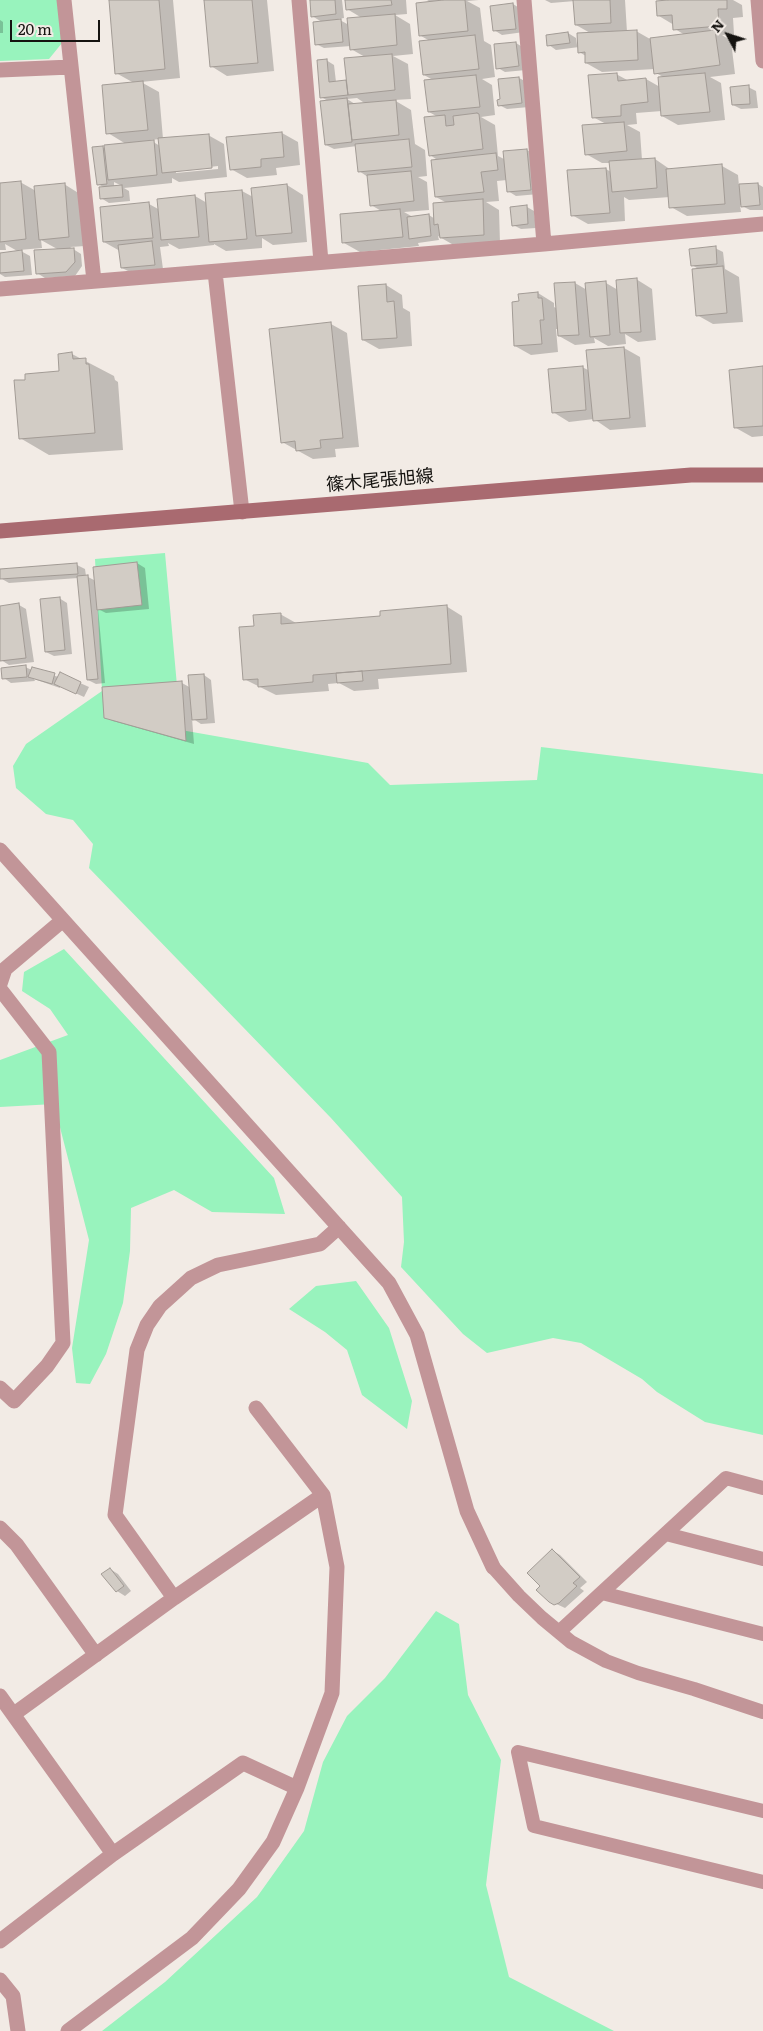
<!DOCTYPE html>
<html>
<head>
<meta charset="utf-8">
<style>
  body { margin:0 }
  #map { position:relative; width:763px; height:2031px; overflow:hidden; background:#f2ebe5; font-family:Literata,serif }
  canvas { display:block }
  .north { position:absolute; left:703px; top:10px; width:50px; height:50px; -webkit-text-stroke:4px #f2ebe5; paint-order:stroke; rotate:310deg; font-size:14px; font-weight:700; line-height:20px; text-align:center; color:#151310 }
  .north::after { content:''; display:block; margin:auto; width:18px; height:22px; background:#151310; clip-path:polygon(50% 0,100% 100%,50% 72%,0 100%) }
  .scale { position:absolute; left:10px; top:20px; width:90px; height:22px; box-sizing:border-box; border:2px solid #151310; border-top:0; padding-left:6px; font-size:15px; line-height:18px; white-space:nowrap; color:#151310; -webkit-text-stroke:4px #f2ebe5; paint-order:stroke }
</style>
</head>
<body>
<div id="map">
<canvas width="763" height="2031"></canvas>
<div class="north">N</div>
<div class="scale">20 m</div>
</div>
<script>
const c = document.querySelector('canvas').getContext('2d');
c.lineJoin = 'round';
function fillPath(path, color) {
  c.fillStyle = color;
  c.fill(path, 'evenodd');
}
function poly(rows) {
  const path = new Path2D();
  for (const r of rows) {
    path.moveTo(r[0], r[1]);
    for (let i = 2; i < r.length; i += 2) path.lineTo(r[i], r[i + 1]);
  }
  return path;
}
function stroke(path, color, width, dash) {
  c.strokeStyle = color;
  c.lineWidth = width;
  c.lineCap = dash ? 'butt' : 'round';
  c.setLineDash(dash || []);
  c.stroke(path);
}
function drawText(font, color, halo, rows, align = 'center') {
  c.font = font + ' Literata,"Noto Sans JP",serif';
  c.lineWidth = 4;
  c.setLineDash([]);
  c.textBaseline = 'middle';
  c.strokeStyle = halo;
  c.fillStyle = color;
  for (const [text, x, y, turn = 0] of rows) {
    c.save();
    c.translate(x, y);
    c.rotate((+turn || 0) * Math.PI / 180);
    c.textAlign = isNaN(turn) ? turn : align;
    if (halo) c.strokeText(text, 0, 0);
    c.fillText(text, 0, 0);
    c.restore();
  }
}
fillPath(poly([
  [0,0,57,0,62,43,49,59,0,61],
  [165,553,181,730,368,763,390,785,537,780,541,747,763,774,763,1435,705,1422,657,1392,642,1379,581,1343,553,1338,487,1353,463,1334,401,1267,404,1242,402,1197,331,1118,89,868,93,844,73,820,46,814,16,788,13,766,26,744,102,691,95,559],
  [64,949,274,1178,285,1214,212,1212,174,1190,131,1208,130,1251,123,1303,106,1354,90,1384,76,1383,72,1348,89,1240,54,1104,0,1107,0,1060,68,1035,50,1009,22,991,24,972],
  [356,1281,389,1328,412,1401,407,1429,362,1395,347,1350,325,1332,289,1309,316,1286],
  [436,1611,459,1624,468,1695,501,1760,486,1885,509,1977,614,2031,102,2031,165,1982,257,1897,304,1831,323,1762,347,1716,385,1678]
]), '#98f3bd');
fillPath(poly([
  [110,0,173,0,180,78,141,82,159,92,163,139,208,135,224,144,227,177,179,182,172,178,172,183,124,188,129,191,130,201,109,203,101,198,105,188,98,184,102,147,106,149,126,144,108,133,134,83,116,73],
  [160,139,160,146,150,140],
  [218,166,218,169,176,173,176,171],
  [114,182,122,186,114,187],
  [205,0,267,0,274,71,227,76,211,66],
  [311,0,342,0,344,18,338,19,349,25,362,18,347,9,346,0,406,0,407,14,395,15,410,24,413,54,393,56,408,64,411,99,394,100,411,110,415,144,425,150,427,176,418,177,427,182,429,210,404,212,413,217,429,215,435,219,447,203,436,197,439,161,430,155,438,117,429,112,433,80,424,75,430,41,421,36,432,3,427,0,479,0,467,1,480,8,484,41,491,45,495,77,482,79,492,85,495,115,481,117,495,125,498,156,506,160,527,150,535,155,539,194,516,196,508,191,507,180,497,181,499,201,486,202,499,210,500,243,457,247,438,236,439,240,418,243,419,246,360,252,344,243,383,212,371,205,368,177,359,171,357,146,334,149,326,145,330,102,321,97,326,60,334,65,336,82,348,82,365,57,351,49,351,46,324,48,316,44,322,22,312,16],
  [357,98,366,104,355,104,347,99],
  [545,0,625,0,627,32,636,31,650,39,685,35,675,29,674,25,659,16,671,0,733,0,742,5,743,17,733,18,734,34,722,35,731,41,735,74,710,77,721,83,725,120,678,125,662,116,662,111,636,113,637,124,627,125,640,132,642,160,655,159,671,170,722,166,738,175,739,186,758,184,763,187,763,210,750,210,740,205,741,212,687,216,671,207,670,197,629,200,624,197,625,221,588,224,572,215,568,171,606,169,611,172,611,163,602,163,586,154,606,124,593,117,616,74,629,81,646,79,660,87,665,78,656,73,655,69,602,72,586,63,586,56,579,52,579,47,556,50,549,45,568,33,576,38,577,45,579,45,592,34,576,25,575,1,551,3],
  [513,4,521,9,524,32,502,35,494,30,492,7],
  [0,20,3,22,3,33,0,33],
  [516,43,524,48,526,70,505,72,498,68],
  [519,78,527,82,529,107,507,109,499,105],
  [748,87,756,91,758,108,741,109,733,105],
  [282,133,298,142,300,165,276,168,277,175,247,178,231,169],
  [20,182,36,191,64,184,80,194,85,246,70,247,81,254,82,266,75,276,45,278,37,273,59,250,41,240,42,248,19,250,30,256,32,275,5,277,0,274,0,254,19,252,5,244,6,250,0,250,0,184],
  [287,185,303,195,307,242,273,245,262,238,262,248,226,251,214,244,214,245,179,249,168,243,169,246,160,247,163,269,130,272,122,268,120,251,104,242,149,204,160,210,195,196,207,203,206,194,242,191,253,197],
  [527,207,534,211,536,228,521,229,513,225],
  [715,248,723,252,725,269,739,277,743,322,713,324,697,315,700,270,692,265],
  [636,279,652,289,656,340,638,342,625,334,626,344,608,346,594,338,595,343,575,345,559,336,559,329,556,329,558,352,531,355,515,346,520,302,538,293,554,303,554,307,558,309,575,283,587,290,606,283,618,290],
  [386,285,402,295,403,308,410,312,412,346,379,349,363,340],
  [331,324,347,333,359,447,335,449,336,457,313,459,282,442],
  [624,348,640,357,646,427,610,430,594,419,569,422,553,412,582,367,590,371],
  [72,354,114,376,115,380,118,382,123,450,49,455,20,438],
  [763,368,763,436,752,437,736,428],
  [137,563,145,568,149,609,106,613,98,609,105,683,96,684,88,680,78,578,9,583,2,579,77,565,85,569,86,576,96,581],
  [59,598,67,603,72,654,54,656,46,652],
  [19,605,26,609,34,662,9,665,1,660,0,607],
  [446,606,462,616,467,672,378,679,379,689,354,691,339,683,328,684,329,691,276,695,244,679,255,627,280,614,296,623,382,617],
  [25,667,32,670,59,677,60,674,89,687,84,697,60,686,60,688,34,679,35,681,11,683,4,678],
  [204,675,211,680,215,723,201,724,192,718,194,744,113,721,105,717,182,683,191,688],
  [552,1550,560,1555,587,1582,580,1588,584,1591,565,1608,550,1601,541,1586],
  [110,1569,118,1574,131,1591,125,1596,117,1591,103,1574]
]), '#0003');
const building = poly([
  [109,0,159,0,165,69,115,74,109,0],
  [204,0,252,0,258,63,210,67,204,0],
  [310,0,335,0,336,14,311,17,310,0],
  [345,0,391,0,392,5,346,10,345,0],
  [443,0,465,0,468,31,419,36,416,3,443,0],
  [573,0,610,0,611,23,575,25,573,0],
  [668,0,727,0,727,9,718,9,719,26,673,30,672,15,657,16,656,1,668,0],
  [513,3,516,29,493,31,490,6,513,3],
  [395,14,397,45,350,50,347,18,395,14],
  [341,19,343,42,315,45,313,22,341,19],
  [637,30,638,60,585,63,585,52,578,53,577,33,637,30],
  [715,30,720,65,654,74,650,38,715,30],
  [568,32,570,43,547,46,546,35,568,32],
  [475,35,479,69,423,75,419,41,475,35],
  [516,42,519,66,496,69,494,44,516,42],
  [392,54,395,90,348,95,344,58,392,54],
  [327,59,329,82,346,80,348,95,320,98,317,60,327,59],
  [617,73,618,81,646,78,648,102,621,105,621,116,592,118,588,75,617,73],
  [705,73,710,112,661,116,658,77,705,73],
  [476,75,480,107,428,112,424,80,476,75],
  [519,77,522,103,498,106,497,100,500,99,498,79,519,77],
  [143,81,148,130,106,134,102,85,143,81],
  [749,85,750,104,732,105,730,87,749,85],
  [347,98,352,142,325,145,320,101,347,98],
  [396,100,399,135,352,140,348,104,396,100],
  [477,113,479,114,483,149,429,156,424,117,445,115,446,126,454,125,453,116,477,113],
  [624,122,627,151,585,155,582,125,624,122],
  [282,132,284,157,261,159,261,167,230,170,226,137,282,132],
  [209,134,212,168,162,173,158,138,209,134],
  [409,139,412,167,358,172,355,144,409,139],
  [154,140,157,175,108,180,104,145,154,140],
  [103,146,107,184,97,185,92,147,103,146],
  [527,149,531,190,507,192,503,151,527,149],
  [496,153,498,170,481,172,484,192,435,197,431,160,496,153],
  [655,158,657,188,612,192,609,161,655,158],
  [722,164,725,204,669,208,666,169,722,164],
  [606,168,610,213,571,216,567,170,606,168],
  [411,171,414,201,370,206,367,175,411,171],
  [21,181,26,239,0,242,0,183,21,181],
  [65,183,69,237,39,240,34,186,65,183],
  [758,183,760,205,741,207,739,184,758,183],
  [287,184,292,233,256,236,251,188,287,184],
  [122,185,123,197,100,199,99,187,122,185],
  [242,190,247,239,209,242,205,193,242,190],
  [195,195,199,237,161,240,157,199,195,195],
  [483,199,484,235,440,238,438,224,434,225,433,203,483,199],
  [149,202,153,238,103,242,100,207,149,202],
  [527,205,528,224,512,226,510,207,527,205],
  [400,209,403,237,342,243,340,214,400,209],
  [429,214,431,236,409,239,407,217,429,214],
  [152,241,155,265,121,268,118,245,152,241],
  [716,246,717,264,691,266,689,249,716,246],
  [74,248,75,262,66,272,36,274,34,250,74,248],
  [22,250,24,271,0,273,0,253,22,250],
  [723,266,727,313,696,316,692,269,723,266],
  [637,278,641,332,620,333,616,280,637,278],
  [606,281,610,335,590,337,585,283,606,281],
  [575,282,579,335,558,336,554,283,575,282],
  [386,284,387,302,394,301,397,338,362,340,358,286,386,284],
  [538,292,538,298,542,298,544,320,540,320,542,344,514,346,512,302,519,301,518,294,538,292],
  [331,322,343,438,320,440,321,448,296,451,295,441,281,443,269,329,331,322],
  [624,347,630,418,593,421,586,350,624,347],
  [72,352,73,359,86,358,86,364,89,364,95,433,19,439,14,380,25,380,25,374,59,371,58,354,72,352],
  [583,366,586,410,552,413,548,369,583,366],
  [763,366,763,426,734,428,729,370,763,366],
  [137,562,142,605,97,610,93,567,137,562],
  [77,563,78,574,0,579,0,569,77,563],
  [88,575,98,679,87,680,77,576,88,575],
  [60,597,65,650,45,652,40,599,60,597],
  [19,603,26,658,0,661,0,606,19,603],
  [447,605,451,664,313,675,313,682,258,687,258,679,243,680,239,627,254,626,253,615,281,613,281,624,380,616,380,611,447,605],
  [26,665,27,677,2,679,1,668,26,665],
  [32,667,55,673,52,684,28,677,32,667],
  [362,671,363,681,337,683,336,673,362,671],
  [60,672,81,682,76,694,54,684,60,672],
  [204,674,207,719,192,720,188,675,204,674],
  [182,681,186,741,104,718,102,687,182,681],
  [552,1549,580,1577,573,1583,577,1586,559,1603,554,1605,549,1602,536,1590,540,1586,527,1573,552,1549],
  [110,1568,124,1586,116,1592,101,1574,110,1568]
]);
fillPath(building, '#d2ccc5');
stroke(building, '#a29b95', 1);
stroke(poly([
  [666,1534,763,1559],
  [493,1567,519,1596,542,1618,571,1642,606,1661,638,1673,694,1689,763,1712],
  [602,1593,763,1634],
  [559,1632,726,1478,763,1488],
  [763,1811,518,1752,534,1826,763,1882]
]), '#c29598', 14);
stroke(poly([
  [64,0,94,281],
  [299,0,321,262],
  [524,0,544,244],
  [758,0,763,61],
  [0,70,71,67],
  [215,272,242,512],
  [0,289,544,244,763,224],
  [0,850,389,1283,417,1335,467,1511,493,1567],
  [0,984,5,969,63,920],
  [0,989,49,1052,63,1343,47,1366,14,1401,0,1388],
  [0,1528,17,1545,96,1655],
  [174,1598,115,1515,137,1350,147,1325,160,1306,191,1278,218,1265,320,1244,339,1227],
  [0,1696,113,1854],
  [14,1714,174,1598,323,1495],
  [0,1941,113,1854,243,1763,297,1788],
  [0,1980,13,1996,18,2031],
  [68,2031,192,1938,239,1889,273,1842,297,1788,332,1693,337,1567,323,1495,256,1408]
]), '#c29598', 15);
stroke(poly([
  [0,531,691,475,763,475]
]), '#a96a70', 15);
drawText('18px', '#151310', '#f2ebe5', [
  ["篠木尾張旭線",380,481,-5]
]);
</script>
</body>
</html>
